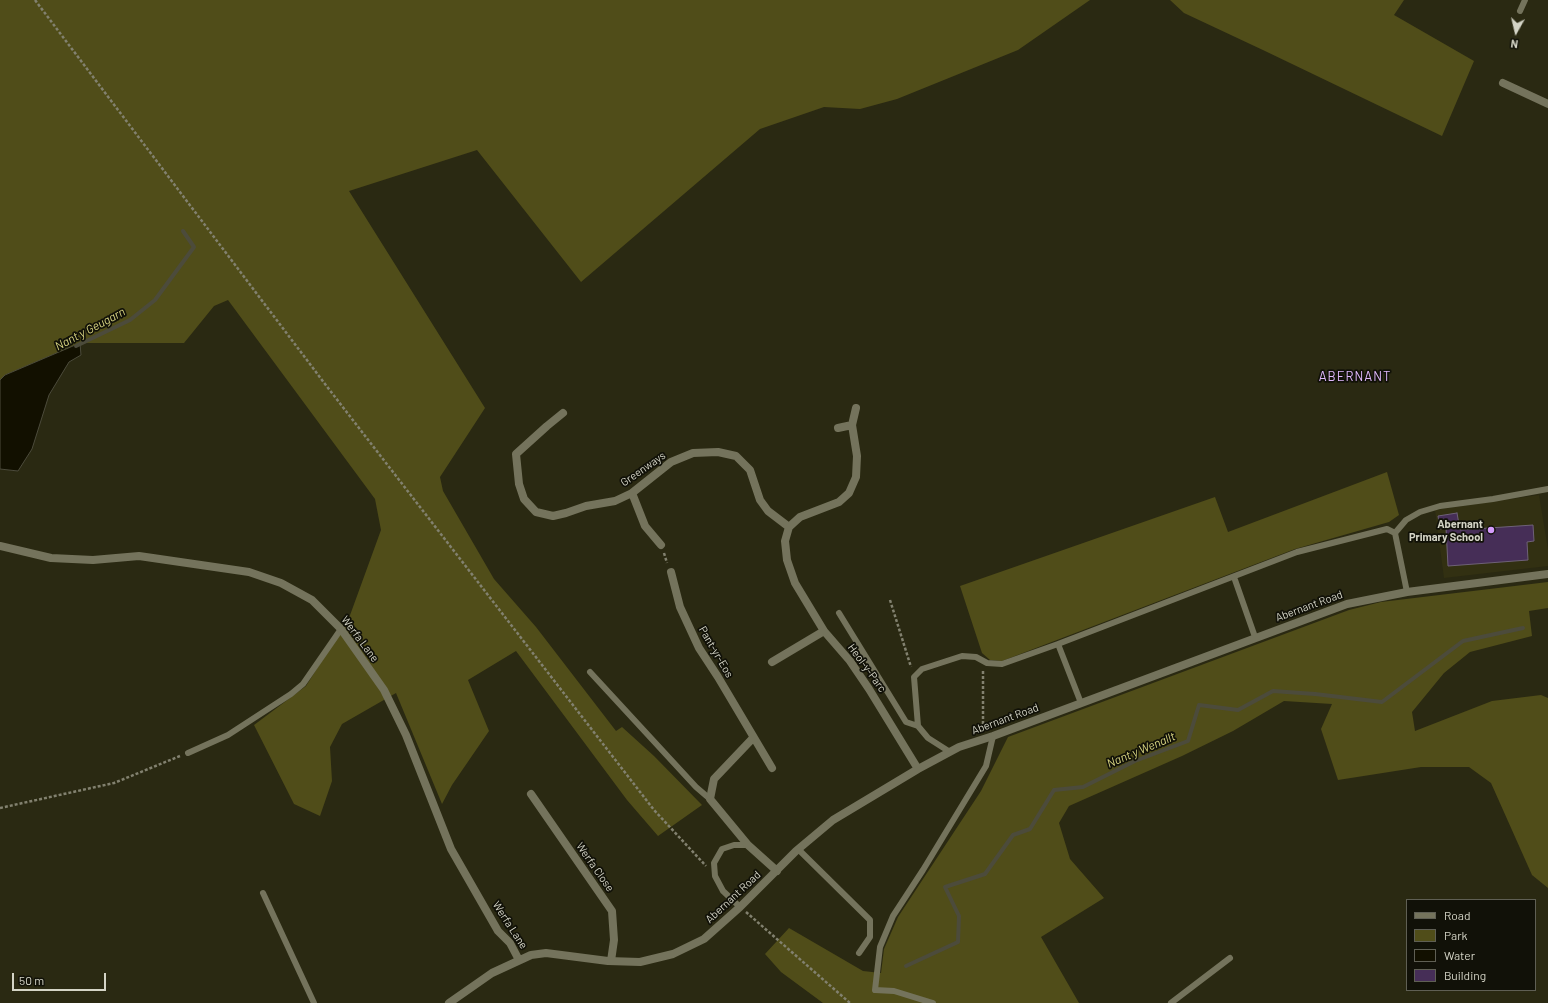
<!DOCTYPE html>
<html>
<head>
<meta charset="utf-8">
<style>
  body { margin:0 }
  #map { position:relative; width:1548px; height:1003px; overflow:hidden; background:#2a2912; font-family:Barlow,sans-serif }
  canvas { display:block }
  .legend { position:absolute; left:1406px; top:899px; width:130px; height:92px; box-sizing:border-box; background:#111108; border:1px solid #5f5f54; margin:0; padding:5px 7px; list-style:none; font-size:12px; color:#d4d4c6 }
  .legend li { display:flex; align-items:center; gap:8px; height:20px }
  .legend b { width:20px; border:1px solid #5f5f54 }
  .north { position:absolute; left:1496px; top:12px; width:40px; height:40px; -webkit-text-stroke:3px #111108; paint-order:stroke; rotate:188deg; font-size:11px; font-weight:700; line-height:16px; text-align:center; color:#d4d4c6 }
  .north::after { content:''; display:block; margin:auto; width:14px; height:18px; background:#d4d4c6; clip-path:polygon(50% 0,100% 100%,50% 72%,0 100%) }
  .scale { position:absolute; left:12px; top:973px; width:94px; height:18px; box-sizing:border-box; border:2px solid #d4d4c6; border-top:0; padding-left:5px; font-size:12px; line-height:14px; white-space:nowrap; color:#d4d4c6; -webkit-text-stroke:3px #111108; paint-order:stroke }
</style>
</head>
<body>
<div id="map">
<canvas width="1548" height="1003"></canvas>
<ul class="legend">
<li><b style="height:5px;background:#74735c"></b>Road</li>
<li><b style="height:11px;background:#504d19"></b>Park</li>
<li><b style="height:11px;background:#121000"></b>Water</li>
<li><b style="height:11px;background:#462e57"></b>Building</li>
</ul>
<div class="north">N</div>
<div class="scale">50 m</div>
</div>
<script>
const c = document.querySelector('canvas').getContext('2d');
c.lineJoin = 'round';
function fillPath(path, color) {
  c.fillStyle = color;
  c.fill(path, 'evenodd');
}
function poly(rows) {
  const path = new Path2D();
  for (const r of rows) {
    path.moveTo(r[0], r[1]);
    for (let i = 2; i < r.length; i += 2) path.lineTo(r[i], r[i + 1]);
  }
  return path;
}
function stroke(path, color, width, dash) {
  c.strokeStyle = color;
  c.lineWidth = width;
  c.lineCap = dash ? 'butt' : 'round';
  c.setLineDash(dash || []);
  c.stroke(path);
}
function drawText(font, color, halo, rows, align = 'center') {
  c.font = font + ' Barlow,sans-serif';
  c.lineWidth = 3.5;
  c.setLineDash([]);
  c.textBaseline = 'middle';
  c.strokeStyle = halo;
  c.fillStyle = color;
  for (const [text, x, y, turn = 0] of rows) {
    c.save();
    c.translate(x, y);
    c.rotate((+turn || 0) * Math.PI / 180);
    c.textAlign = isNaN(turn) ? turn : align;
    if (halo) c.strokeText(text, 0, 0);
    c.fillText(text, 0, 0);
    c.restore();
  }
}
fillPath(poly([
  [1539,495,1548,549,1548,566,1444,578,1435,510]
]), '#323012');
fillPath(poly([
  [0,0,1090,0,1018,50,897,99,860,109,824,107,760,129,581,282,477,150,349,191,485,408,440,477,443,491,494,579,536,627,616,731,622,727,654,756,702,805,658,836,627,800,516,651,468,680,489,731,452,785,442,804,396,693,342,724,330,747,332,781,320,816,294,804,254,725,306,686,349,618,381,530,375,499,228,300,214,306,184,343,80,343,5,375,0,380],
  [1170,0,1404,0,1394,15,1474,61,1442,136,1265,51,1184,13],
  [1387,472,1399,515,1389,522,1295,549,1002,661,990,660,982,653,960,586,1215,497,1228,532],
  [1548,582,1548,608,1529,611,1532,636,1470,652,1444,673,1412,712,1415,731,1492,701,1541,695,1548,698,1548,888,1532,875,1491,783,1469,767,1421,767,1338,780,1321,729,1332,704,1284,701,1233,731,1182,756,1069,806,1059,823,1070,859,1104,898,1041,937,1079,1003,823,1003,781,972,765,954,789,928,863,971,881,973,884,949,898,917,981,791,1008,737,1349,610,1381,602]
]), '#504d19');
const water = poly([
  [80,343,81,355,69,362,49,395,32,449,18,471,0,469,0,380,5,375,80,343]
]);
fillPath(water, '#121000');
stroke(water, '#4c4b3b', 1);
stroke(poly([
  [76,346,130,320,155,300,194,247,183,231],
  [906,966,958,942,959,916,945,887,985,874,1013,835,1030,829,1054,790,1083,787,1135,761,1188,741,1199,705,1238,710,1273,691,1315,694,1382,702,1463,641,1523,628]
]), '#4c4b3b', 4);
const building = poly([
  [1457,513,1460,530,1533,525,1534,541,1527,542,1528,560,1448,566,1446,528,1440,529,1438,516,1457,513]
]);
fillPath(building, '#462e57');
stroke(building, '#6e6177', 1);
stroke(poly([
  [35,0,325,384,654,810,706,866],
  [664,553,667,563],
  [890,600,911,667],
  [983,671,983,727,986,729],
  [0,808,114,783,180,756],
  [746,912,850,1003]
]), '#82816f', 2.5, [3, 2]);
stroke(poly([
  [1520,11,1525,0],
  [1395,533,1406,520,1420,512,1440,506,1493,499,1548,489],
  [1234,577,1255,637],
  [839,613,906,722,918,726],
  [1058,644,1081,703],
  [590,672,696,787,710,799],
  [950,752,928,738,918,726,914,677,922,669,962,656,976,657,987,663,1002,664,1058,644,1297,552,1387,529,1395,533,1407,592],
  [188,753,228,735,291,694,303,684,341,629],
  [798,849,870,920,870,937,859,953],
  [263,893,314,1003],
  [740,907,723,891,715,876,714,863,722,849,734,845,748,845],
  [933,1003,894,991,875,990,880,947,893,916,923,870,986,766,993,736],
  [1171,1003,1230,958]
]), '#74735c', 6);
stroke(poly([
  [1503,83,1548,104],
  [563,413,547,426,516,454,519,484,524,499,536,512,553,516,566,513,586,506,615,501,632,493,671,462,693,453,718,452,736,456,750,470,760,500,768,511,789,527],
  [852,425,857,456,856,477,849,493,839,502,800,517,789,527,785,541,787,560,795,583,824,631,850,661,869,689,918,769],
  [838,428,852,425,856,408],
  [632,493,645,526,661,545],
  [0,546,51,558,93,560,139,556,249,572,281,583,312,600,341,629,384,690,406,735,451,849,498,931,510,943,519,960],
  [671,572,680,607,699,648,718,677,772,768],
  [772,662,824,631],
  [753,738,714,779,710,799,748,845,777,871],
  [531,794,612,911,614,940,611,961],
  [449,1003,492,973,531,955,546,953,608,961,640,962,673,954,704,939,740,907,796,851,833,820,918,769,959,747,993,736,1347,604,1407,592,1548,574]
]), '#74735c', 8);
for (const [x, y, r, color] of [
  [1491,530,4,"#d49cfb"]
]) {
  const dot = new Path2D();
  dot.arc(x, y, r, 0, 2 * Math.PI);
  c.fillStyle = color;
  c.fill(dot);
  stroke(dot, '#111108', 1.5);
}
drawText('11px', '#d4d4c6', '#111108', [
  ["Greenways",643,469,-35],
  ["Abernant Road",1309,606,-20],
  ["Werfa Lane",360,639,53],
  ["Pant-yr-Eos",716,652,60],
  ["Heol-y-Parc",867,668,54],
  ["Abernant Road",1005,719,-20],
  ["Werfa Close",595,867,55],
  ["Abernant Road",733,897,-43],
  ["Werfa Lane",510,925,57]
]);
drawText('bold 11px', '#d4d4c6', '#111108', [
  ["Abernant",1483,524],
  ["Primary School",1483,537]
], 'right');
drawText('italic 12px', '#d8d481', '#111108', [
  ["Nant y Geugarn",90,329,-28],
  ["Nant y Wenallt",1141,750,-23]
]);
c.letterSpacing = '1px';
drawText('13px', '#dfb8fb', '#111108', [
  ["ABERNANT",1355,377]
]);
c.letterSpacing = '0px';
</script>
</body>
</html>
